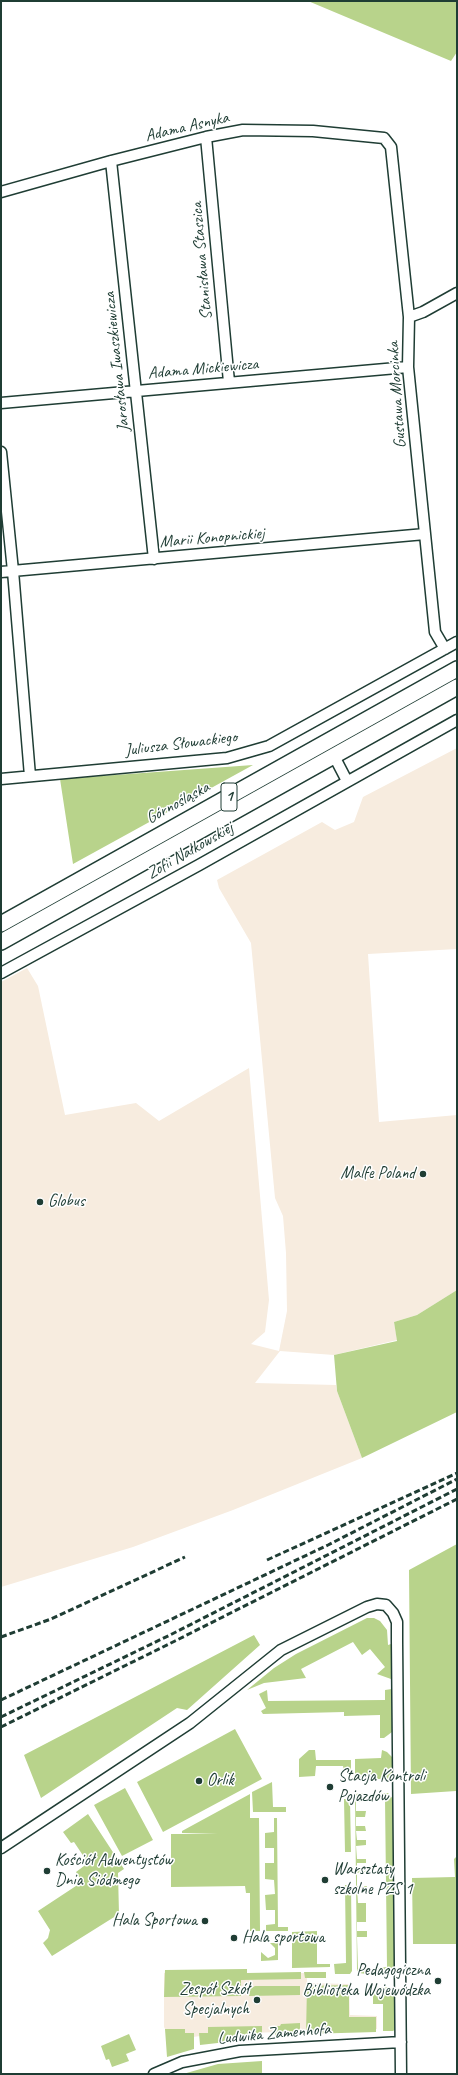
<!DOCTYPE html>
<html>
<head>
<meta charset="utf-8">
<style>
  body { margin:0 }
  #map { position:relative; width:458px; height:2075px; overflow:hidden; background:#fff; font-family:Caveat,sans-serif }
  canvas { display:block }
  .frame { position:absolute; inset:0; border:2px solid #1f3d34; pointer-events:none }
</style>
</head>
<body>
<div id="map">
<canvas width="458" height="2075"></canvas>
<div class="frame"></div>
</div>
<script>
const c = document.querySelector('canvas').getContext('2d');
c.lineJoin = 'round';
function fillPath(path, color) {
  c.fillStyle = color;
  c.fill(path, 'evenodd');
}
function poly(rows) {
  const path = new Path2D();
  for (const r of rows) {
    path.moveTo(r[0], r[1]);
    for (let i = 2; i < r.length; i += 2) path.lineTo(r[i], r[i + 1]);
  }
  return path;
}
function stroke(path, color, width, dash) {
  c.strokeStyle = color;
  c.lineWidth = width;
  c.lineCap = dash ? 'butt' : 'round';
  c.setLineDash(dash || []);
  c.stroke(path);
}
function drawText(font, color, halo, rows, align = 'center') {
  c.font = font + ' Caveat,sans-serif';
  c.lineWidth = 3;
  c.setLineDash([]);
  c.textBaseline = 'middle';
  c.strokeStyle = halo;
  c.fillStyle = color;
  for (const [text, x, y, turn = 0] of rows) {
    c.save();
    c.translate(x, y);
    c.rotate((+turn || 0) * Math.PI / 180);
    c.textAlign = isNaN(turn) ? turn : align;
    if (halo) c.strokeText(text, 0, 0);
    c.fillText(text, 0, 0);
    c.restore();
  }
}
fillPath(poly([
  [457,748,457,949,368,954,379,1122,457,1115,457,1290,417,1315,394,1322,397,1340,334,1355,280,1351,255,1383,336,1385,337,1391,362,1458,233,1510,133,1547,1,1587,1,982,27,968,38,986,65,1115,136,1103,159,1121,249,1068,269,1300,265,1332,251,1344,279,1351,287,1311,286,1253,283,1216,275,1198,251,943,219,888,217,880,322,822,335,830,354,822,363,797],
  [164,1973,307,1973,307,1983,349,1984,350,2015,377,2016,377,2029,215,2034,171,2040,164,2027]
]), '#f7ecdf');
fillPath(poly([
  [308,1,457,1,457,52,451,61],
  [253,765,73,864,60,779],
  [457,1290,457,1412,362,1458,337,1391,334,1355,397,1341,394,1322,417,1315],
  [457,1544,457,1824,456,1791,411,1794,409,1570],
  [367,1618,374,1618,380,1621,387,1630,388,1645,391,1644,391,1679,377,1674,385,1667,370,1649,362,1655,353,1642,301,1669,306,1678,264,1683,247,1690,274,1668,296,1654],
  [254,1635,260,1645,187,1710,177,1708,41,1798,24,1755],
  [392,1689,392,1732,384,1738,380,1738,380,1715,344,1716,344,1712,263,1714,261,1711,266,1708,259,1694,267,1690,268,1701,385,1700,385,1690],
  [235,1729,262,1779,163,1832,137,1782],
  [309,1750,315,1750,316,1760,351,1760,351,1771,344,1771,343,1766,316,1766,315,1776,299,1777,299,1759],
  [382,1750,387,1752,393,1758,393,1772,391,1777,388,1779,358,1779,355,1777,355,1759,381,1758],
  [272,1782,273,1807,286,1807,286,1812,253,1812,252,1792],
  [125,1788,153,1840,122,1856,94,1805],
  [365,1793,365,1802,356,1802,356,1811,366,1811,365,1817,356,1817,356,1826,365,1826,366,1831,356,1831,357,1840,366,1840,366,1845,356,1846,357,1859,366,1859,366,1863,357,1863,357,1868,366,1867,366,1872,357,1873,357,1886,367,1886,367,1889,357,1889,358,1903,366,1903,366,1922,357,1922,357,1931,367,1931,367,1937,357,1937,358,1969,367,1969,367,1974,359,1973,357,1971,355,1794],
  [382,1793,388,1793,393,1799,396,1967,392,1973,378,1973,378,1968,387,1967,385,1799,376,1799,378,1795],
  [250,1794,250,1818,259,1818,260,1931,250,1931,250,1893,246,1893,245,1886,171,1887,171,1834,218,1834,182,1833,182,1831],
  [344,1799,350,1799,351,1852,345,1852],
  [88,1814,124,1869,118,1873,119,1914,52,1956,43,1943,48,1938,50,1930,38,1911,82,1882,76,1872,88,1863,74,1842,71,1843,63,1832],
  [274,1818,277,1818,278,1927,288,1927,288,1931,266,1931,266,1925,275,1924,275,1910,266,1910,265,1895,275,1894,274,1880,265,1879,265,1863,274,1863,274,1848,265,1848,265,1833,274,1832],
  [457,1856,457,1944,413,1944,412,1878,455,1877,454,1859],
  [345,1885,351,1885,352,1971,350,1974,335,1974,334,1964,346,1963],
  [317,1931,317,1964,330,1964,330,1967,292,1968,292,1932],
  [270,1943,278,1943,278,1960,261,1961,261,1952,268,1958,275,1955,275,1948],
  [247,1969,247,1973,301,1972,301,1979,241,1980,241,1996,164,1997,165,1970],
  [304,1972,326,1972,326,1978,305,1978],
  [349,1985,349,2017,376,2017,376,2032,306,2034,307,1986],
  [255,1986,300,1986,300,1995,249,1996,250,1989],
  [389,1987,392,1988,395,1994,396,2029,393,2031,383,2031,383,2004,373,2004,373,1988],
  [300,2023,300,2034,275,2036,275,2026,280,2026,281,2024],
  [262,2026,262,2038,200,2045,199,2033,208,2033,208,2027],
  [165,2029,185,2029,185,2033,194,2033,194,2049,167,2057],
  [129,2034,136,2050,126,2054,129,2061,112,2067,109,2059,106,2060,101,2046],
  [262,2061,262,2074,183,2074,218,2064]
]), '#b8d38b');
const minor = poly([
  [206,137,229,382],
  [111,161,154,559],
  [1,192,111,161,206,137,243,130,313,131,384,138,391,147,409,317,408,367,435,632,445,649],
  [409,317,423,312,457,293],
  [1,403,408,367],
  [1,452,13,571,30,776],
  [1,572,425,534],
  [334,756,347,781],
  [1,779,227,758,269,746,457,642],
  [1,973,199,865,457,720],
  [1,1848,190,1723,281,1650,367,1607,377,1604,386,1605,393,1613,397,1622,397,1641,401,2074],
  [154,2074,182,2062,240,2051,401,2042]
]);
const primary = poly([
  [1,924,457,669],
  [1,942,457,687]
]);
stroke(minor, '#1f3d34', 13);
stroke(primary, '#1f3d34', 18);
stroke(minor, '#fff', 10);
stroke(primary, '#fff', 15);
stroke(poly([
  [267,1560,457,1473],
  [1,1637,51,1619,185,1557],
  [1,1700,328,1545,457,1479],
  [1,1717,172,1634,457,1489],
  [1,1727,175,1641,457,1499]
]), '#1f3d34', 3, [6, 3]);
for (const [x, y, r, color] of [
  [423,1174,4,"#1f3d34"],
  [40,1202,4,"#1f3d34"],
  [199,1781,4,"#1f3d34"],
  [330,1787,4,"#1f3d34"],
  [47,1871,4,"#1f3d34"],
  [325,1880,4,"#1f3d34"],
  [205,1921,4,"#1f3d34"],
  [234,1938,4,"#1f3d34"],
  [438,1981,4,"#1f3d34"],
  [257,2000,4,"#1f3d34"]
]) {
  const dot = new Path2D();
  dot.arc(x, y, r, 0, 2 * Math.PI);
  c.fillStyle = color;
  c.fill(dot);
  stroke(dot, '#fff', 1.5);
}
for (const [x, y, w] of [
  [229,797,16]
]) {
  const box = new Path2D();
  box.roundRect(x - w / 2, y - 14, w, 28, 3);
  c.fillStyle = '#fff';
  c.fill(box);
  stroke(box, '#1f3d34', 1);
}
drawText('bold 16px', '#1f3d34', null, [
  ["1",229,797]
]);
drawText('17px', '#1f3d34', '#fff', [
  ["Adama Asnyka",187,127,-13],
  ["Stanisława Staszica",202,261,-95],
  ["Jarosława Iwaszkiewicza",117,362,-96],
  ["Adama Mickiewicza",203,369,-5],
  ["Gustawa Morcinka",397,395,-94],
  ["Marii Konopnickiej",212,538,-5],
  ["Juliusza Słowackiego",181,744,-7],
  ["Górnośląska",178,803,-29],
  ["Zofii Nałkowskiej",190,851,-30],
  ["Ludwika Zamenhofa",274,2034,-5]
]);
drawText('17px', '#1f3d34', '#fff', [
  ["Malfe Poland",415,1174,"right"],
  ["Globus",48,1202],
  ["Stacja Kontroli",338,1777],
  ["Pojazdów",338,1797],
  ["Orlik",207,1781],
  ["Kościół Adwentystów",55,1861],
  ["Dnia Siódmego",55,1881],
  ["Warsztaty",333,1870],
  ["szkolne PZS 1",333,1890],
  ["Hala Sportowa",197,1921,"right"],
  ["Hala sportowa",242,1938],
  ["Pedagogiczna",430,1971,"right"],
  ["Biblioteka Wojewódzka",430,1991,"right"],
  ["Zespół Szkół",249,1990,"right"],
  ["Specjalnych",249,2010,"right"]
], 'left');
</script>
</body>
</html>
